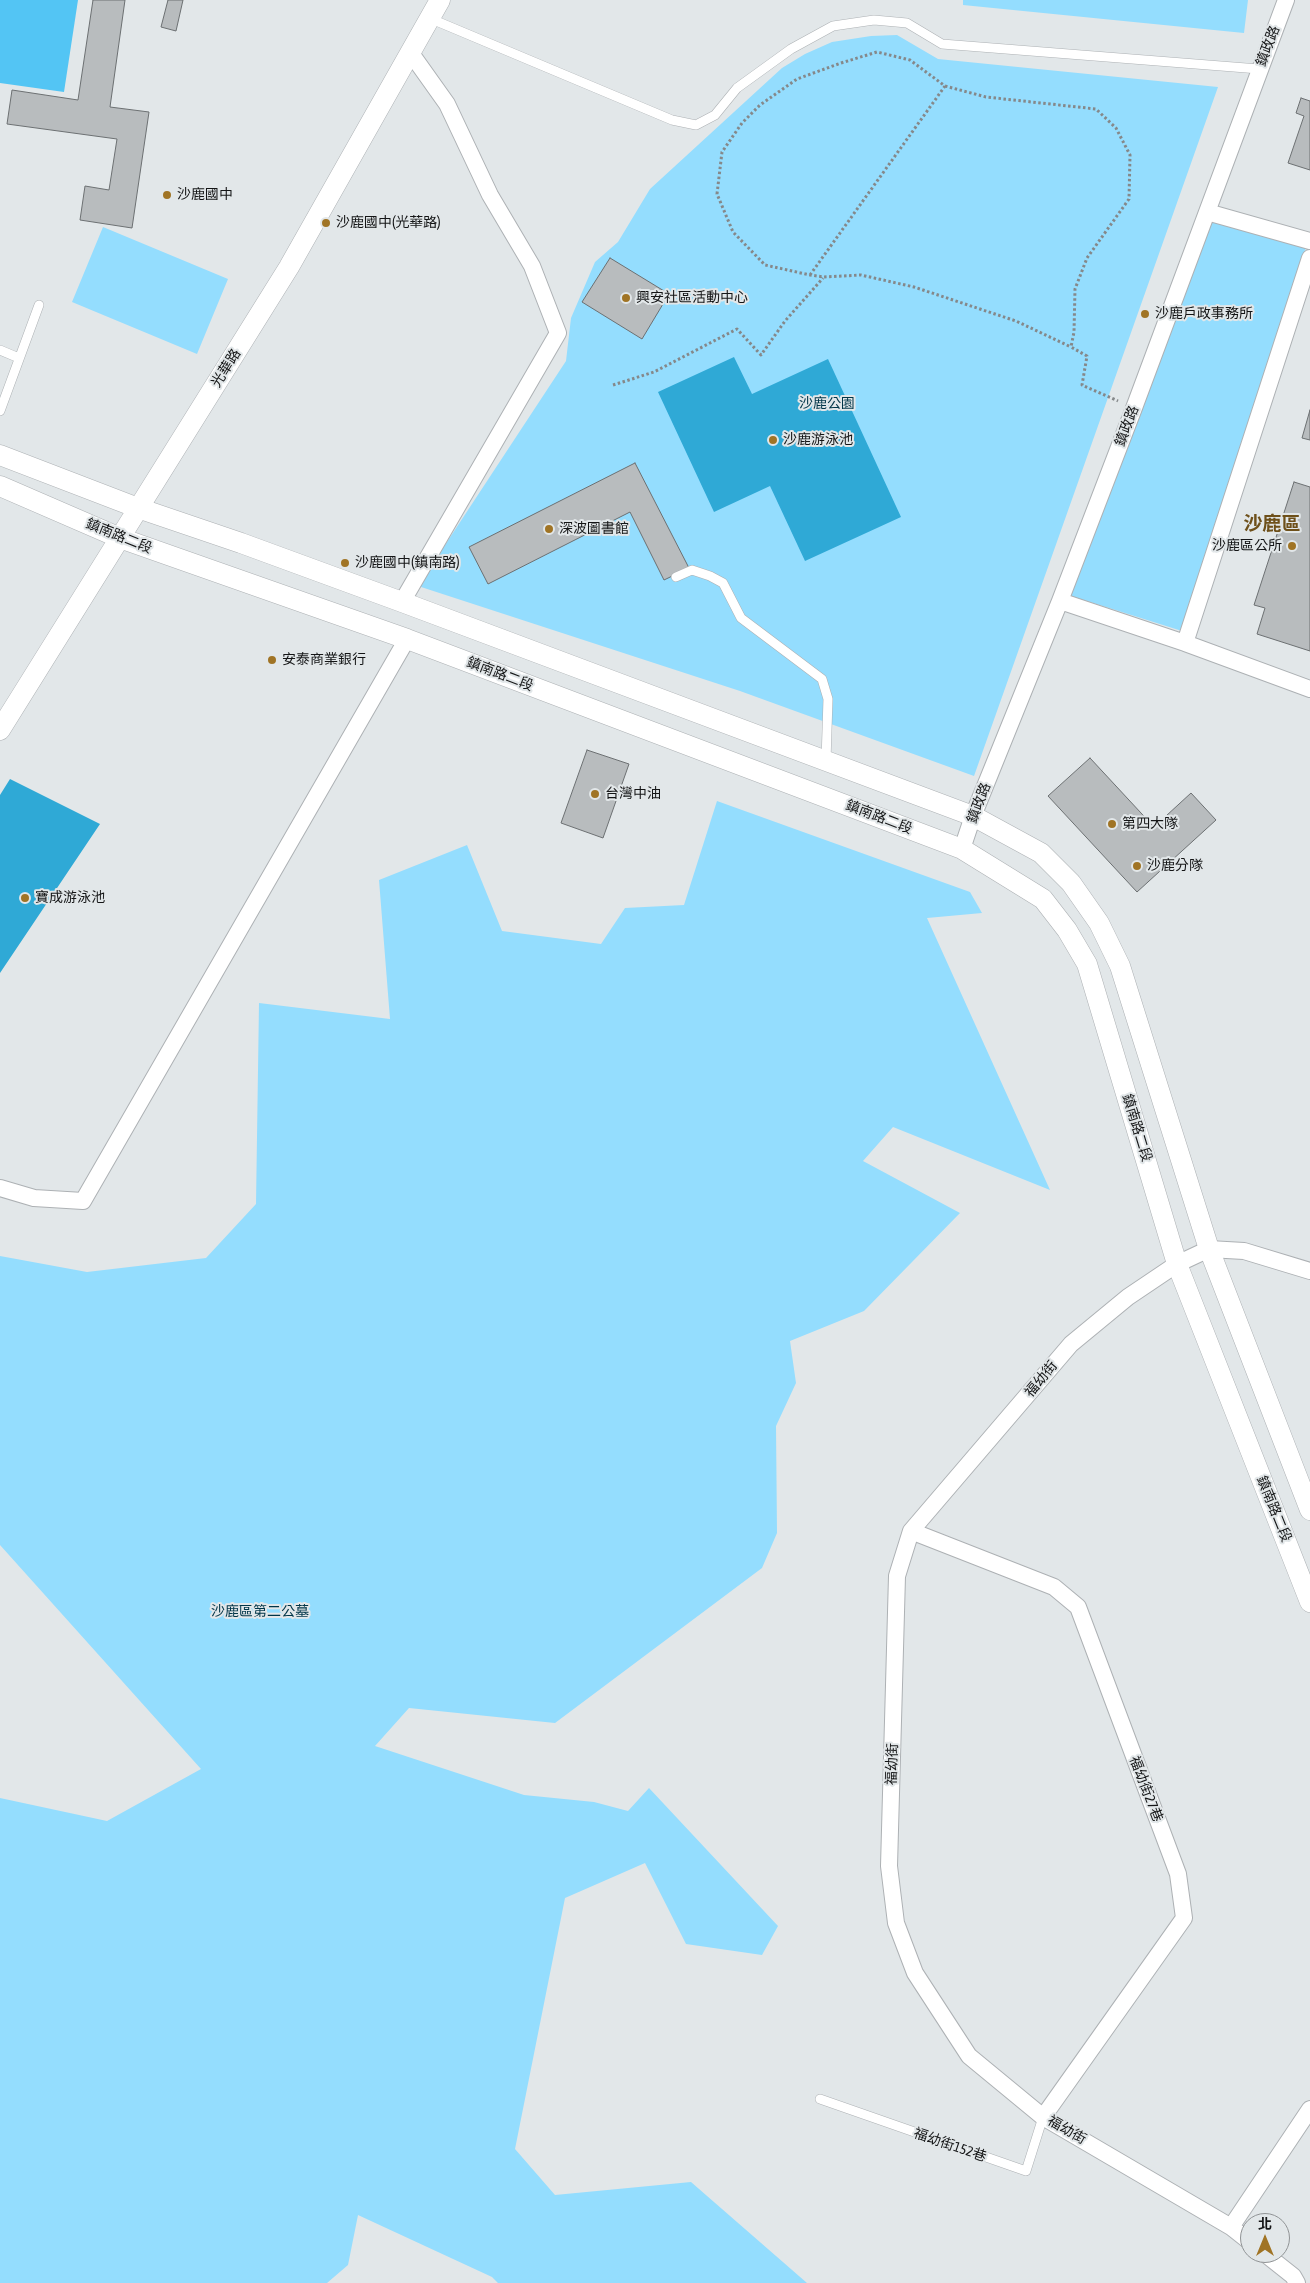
<!DOCTYPE html>
<html>
<head>
<meta charset="utf-8">
<style>
  body { margin:0 }
  #map { position:relative; width:1310px; height:2283px; overflow:hidden; background:#e2e7e9; font-family:"Asap Condensed","Noto Sans TC",sans-serif }
  canvas { display:block }
  .north { position:absolute; left:1240px; top:2213px; width:50px; height:50px; box-sizing:border-box; background:#e2e7e9; border:1px solid #909395; border-radius:50%; rotate:0deg; font-size:14px; font-weight:700; line-height:20px; text-align:center; color:#141516 }
  .north::after { content:''; display:block; margin:auto; width:18px; height:22px; background:#a07425; clip-path:polygon(50% 0,100% 100%,50% 72%,0 100%) }
</style>
</head>
<body>
<div id="map">
<canvas width="1310" height="2283"></canvas>
<div class="north">北</div>
</div>
<script>
const c = document.querySelector('canvas').getContext('2d');
c.lineJoin = 'round';
function fillPath(path, color) {
  c.fillStyle = color;
  c.fill(path, 'evenodd');
}
function poly(rows) {
  const path = new Path2D();
  for (const r of rows) {
    path.moveTo(r[0], r[1]);
    for (let i = 2; i < r.length; i += 2) path.lineTo(r[i], r[i + 1]);
  }
  return path;
}
function stroke(path, color, width, dash) {
  c.strokeStyle = color;
  c.lineWidth = width;
  c.lineCap = dash ? 'butt' : 'round';
  c.setLineDash(dash || []);
  c.stroke(path);
}
function drawText(font, color, halo, rows, align = 'center') {
  c.font = font + ' "Asap Condensed","Noto Sans TC",sans-serif';
  c.lineWidth = 4;
  c.setLineDash([]);
  c.textBaseline = 'middle';
  c.strokeStyle = halo;
  c.fillStyle = color;
  for (const [text, x, y, turn = 0] of rows) {
    c.save();
    c.translate(x, y);
    c.rotate((+turn || 0) * Math.PI / 180);
    c.textAlign = isNaN(turn) ? turn : align;
    if (halo) c.strokeText(text, 0, 0);
    c.fillText(text, 0, 0);
    c.restore();
  }
}
fillPath(poly([
  [963,0,1248,0,1244,33,963,5],
  [897,35,938,59,1218,87,974,776,740,691,418,586,566,361,571,318,595,262,618,242,650,189,782,68,805,54,832,42,871,36],
  [1210,219,1306,247,1182,631,1071,596],
  [103,227,228,279,197,354,72,302],
  [717,801,970,892,982,913,927,918,1050,1190,893,1127,863,1161,960,1213,864,1311,790,1341,796,1383,776,1426,777,1533,762,1568,555,1723,409,1708,375,1746,524,1795,594,1802,628,1811,649,1788,778,1926,762,1955,686,1944,645,1863,565,1898,515,2149,555,2195,691,2182,807,2283,498,2283,492,2277,358,2215,348,2265,327,2283,0,2283,0,1798,107,1821,201,1769,0,1545,0,1256,87,1272,206,1258,256,1204,259,1003,390,1019,379,880,467,845,502,931,601,944,625,908,684,905]
]), '#94ddfe');
fillPath(poly([
  [0,0,78,0,64,92,0,83]
]), '#53c5f4');
fillPath(poly([
  [734,357,752,394,828,359,901,517,805,561,770,486,714,512,658,392],
  [10,779,100,824,0,973,0,795]
]), '#2fa9d6');
const building = poly([
  [93,0,125,0,110,107,149,112,132,228,80,220,85,186,109,190,117,139,7,124,12,90,78,100,93,0],
  [168,0,183,0,176,31,161,27,168,0],
  [1301,98,1310,101,1310,170,1288,163,1304,116,1296,113,1301,98],
  [610,258,669,294,642,339,582,302,610,258],
  [1310,410,1310,440,1302,438,1310,410],
  [635,463,689,568,664,580,630,512,488,584,469,547,635,463],
  [1294,482,1310,487,1310,651,1257,634,1265,608,1254,605,1294,482],
  [587,750,629,764,603,838,561,823,587,750],
  [1090,758,1154,827,1191,793,1216,820,1137,892,1048,796,1090,758]
]);
fillPath(building, '#b8bcbe');
stroke(building, '#6c7072', 1);
const service = poly([
  [429,18,672,120,696,125,715,115,737,88,791,49,833,26,874,20,907,23,942,44,1259,69],
  [0,350,19,358],
  [0,411,39,305],
  [676,577,692,570,710,576,723,583,741,618,822,679,828,699,826,761],
  [820,2099,1026,2171,1043,2117]
]);
const minor = poly([
  [1207,212,1310,241],
  [1310,258,1185,643,1310,689],
  [1060,601,1185,643],
  [402,602,558,333,532,266,490,195,447,104,410,52],
  [962,849,973,816,1060,601,1134,408,1286,0],
  [0,1188,34,1198,83,1201,407,639],
  [911,1531,1054,1587,1078,1607,1178,1874,1184,1918,1043,2117],
  [1231,2227,1310,2109],
  [1250,2242,1231,2227,1043,2117,969,2056,915,1973,896,1923,889,1866,897,1576,911,1531,1071,1344,1128,1297,1177,1264,1209,1249,1244,1251,1310,1271],
  [1264,2253,1293,2276,1297,2283]
]);
const tertiary = poly([
  [0,455,138,508,241,543,402,602,973,816,1041,853,1071,883,1099,923,1120,966,1209,1249,1310,1510],
  [0,486,120,538,407,639,962,849,1043,899,1067,930,1087,964,1177,1264,1310,1602],
  [0,730,289,267,440,0]
]);
stroke(service, '#adb1b4', 10);
stroke(minor, '#adb1b4', 18);
stroke(tertiary, '#adb1b4', 21);
stroke(poly([
  [945,86,986,97,1096,109,1116,128,1130,155,1129,199,1087,258,1075,289,1074,332,1071,347,1087,356,1082,385,1118,401],
  [810,275,945,86,910,60,877,52,841,63,797,79,760,105,742,123,722,152,717,194,733,232,765,265,810,275,824,277,861,275,914,287,1016,321,1071,347],
  [613,385,654,372,737,329,761,355,785,321,823,278]
]), '#85888a', 3, [2.5, 2.5]);
stroke(service, '#fff', 9);
stroke(minor, '#fff', 16);
stroke(tertiary, '#fff', 20);
for (const [x, y, r, color] of [
  [167,195,5,"#a07425"],
  [326,223,5,"#a07425"],
  [626,298,5,"#a07425"],
  [1145,314,5,"#a07425"],
  [773,440,5,"#a07425"],
  [549,529,5,"#a07425"],
  [1292,546,5,"#a07425"],
  [345,563,5,"#a07425"],
  [272,660,5,"#a07425"],
  [595,794,5,"#a07425"],
  [1112,824,5,"#a07425"],
  [1137,866,5,"#a07425"],
  [25,898,5,"#a07425"]
]) {
  const dot = new Path2D();
  dot.arc(x, y, r, 0, 2 * Math.PI);
  c.fillStyle = color;
  c.fill(dot);
  stroke(dot, '#e2e7e9', 2);
}
drawText('14px', '#141516', '#e2e7e9', [
  ["鎮政路",1268,46,-69],
  ["光華路",226,368,-58],
  ["鎮政路",1127,426,-69],
  ["鎮南路二段",119,536,22],
  ["鎮南路二段",500,674,21],
  ["鎮政路",979,803,-69],
  ["鎮南路二段",879,817,21],
  ["鎮南路二段",1137,1128,73],
  ["福幼街",1041,1379,-50],
  ["鎮南路二段",1274,1509,68],
  ["福幼街",892,1764,-88],
  ["福幼街27巷",1146,1789,69],
  ["福幼街",1067,2130,30],
  ["福幼街152巷",950,2145,19]
]);
drawText('14px', '#141516', '#e2e7e9', [
  ["沙鹿國中",177,195],
  ["沙鹿國中(光華路)",336,223],
  ["興安社區活動中心",636,298],
  ["沙鹿戶政事務所",1155,314],
  ["沙鹿游泳池",783,440],
  ["深波圖書館",559,529],
  ["沙鹿區公所",1282,546,"right"],
  ["沙鹿國中(鎮南路)",355,563],
  ["安泰商業銀行",282,660],
  ["台灣中油",605,794],
  ["第四大隊",1122,824],
  ["沙鹿分隊",1147,866],
  ["寶成游泳池",35,898]
], 'left');
drawText('14px', '#003548', '#e2e7e9', [
  ["沙鹿公園",827,404],
  ["沙鹿區第二公墓",260,1612]
]);
drawText('bold 19px', '#6e501a', '#e2e7e9', [
  ["沙鹿區",1272,524]
]);
</script>
</body>
</html>
